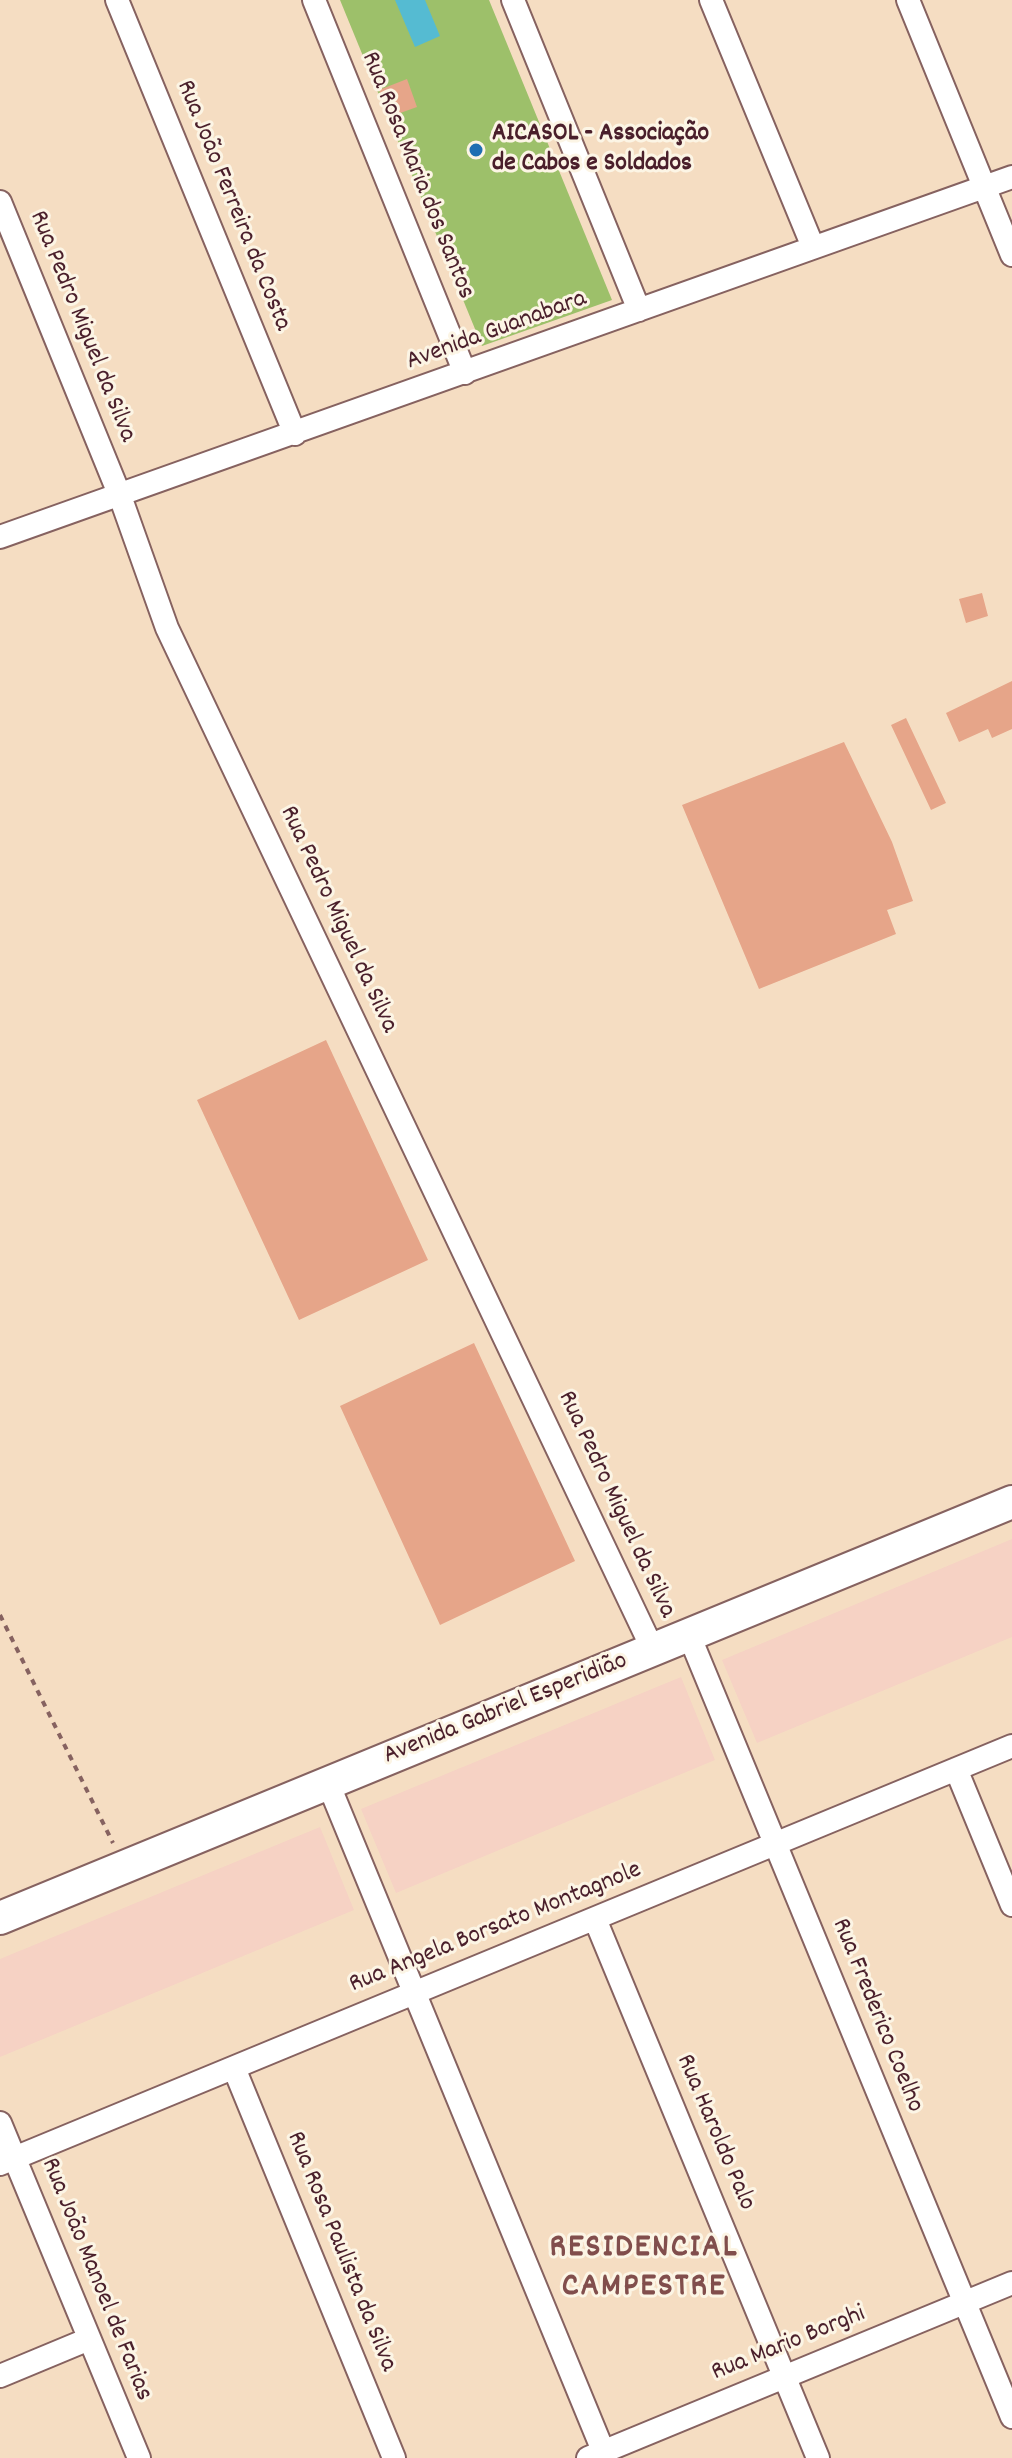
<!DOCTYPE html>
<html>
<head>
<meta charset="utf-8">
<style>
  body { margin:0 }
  canvas { display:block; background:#f5ddc2 }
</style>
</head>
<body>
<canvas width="1012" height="2458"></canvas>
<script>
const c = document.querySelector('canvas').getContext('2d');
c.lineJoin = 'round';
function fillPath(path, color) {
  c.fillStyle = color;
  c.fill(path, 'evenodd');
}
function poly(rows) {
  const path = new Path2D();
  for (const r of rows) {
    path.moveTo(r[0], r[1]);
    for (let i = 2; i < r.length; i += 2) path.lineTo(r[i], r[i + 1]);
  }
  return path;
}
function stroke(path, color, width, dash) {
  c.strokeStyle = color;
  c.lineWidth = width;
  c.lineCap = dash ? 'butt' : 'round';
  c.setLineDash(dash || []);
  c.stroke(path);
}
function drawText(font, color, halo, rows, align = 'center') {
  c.font = font + ' Dekko,sans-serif';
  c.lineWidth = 6;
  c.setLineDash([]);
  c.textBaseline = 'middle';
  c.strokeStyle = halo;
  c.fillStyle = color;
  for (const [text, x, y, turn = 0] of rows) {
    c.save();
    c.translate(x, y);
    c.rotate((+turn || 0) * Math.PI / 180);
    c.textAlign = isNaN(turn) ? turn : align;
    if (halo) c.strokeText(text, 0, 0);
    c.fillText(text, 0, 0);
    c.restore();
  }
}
fillPath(poly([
  [1012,1539,1012,1637,757,1743,722,1660],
  [681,1677,715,1760,396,1893,361,1809],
  [320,1827,354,1910,0,2057,0,1959]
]), '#f6d2c4');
fillPath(poly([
  [340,0,489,0,612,300,482,346]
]), '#9dc06a');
fillPath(poly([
  [395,0,425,0,440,36,415,47]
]), '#55bbd2');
fillPath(poly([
  [407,79,417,107,389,117,379,90],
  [982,593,988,616,966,623,959,599],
  [1012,681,1012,729,992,738,988,729,959,742,946,713],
  [906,718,946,803,931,810,891,725],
  [844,742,892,842,913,901,887,910,896,934,759,989,682,805],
  [326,1040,428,1260,299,1320,197,1100],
  [474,1343,575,1561,440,1625,340,1406]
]), '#e6a589');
const minor = poly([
  [117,0,295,434],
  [314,0,465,373],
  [513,0,639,310],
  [711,0,813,247],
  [908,0,1012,255],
  [0,202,120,496,167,628,653,1650],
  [0,537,1012,177],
  [689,1635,1012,2417],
  [956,1769,1012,1905],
  [328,1783,606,2458],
  [595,1919,818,2458],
  [234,2068,394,2458],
  [0,2123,139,2458],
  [0,2164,1012,1746],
  [0,2376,89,2339],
  [588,2458,1012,2283]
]);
const secondary = poly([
  [0,1918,1012,1502]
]);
stroke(minor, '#866260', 26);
stroke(secondary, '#866260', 36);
stroke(poly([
  [0,1615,113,1843]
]), '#866260', 4, [6, 6]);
stroke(minor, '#fff', 22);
stroke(secondary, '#fff', 32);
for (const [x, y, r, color] of [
  [476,150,8,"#1f6fb2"]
]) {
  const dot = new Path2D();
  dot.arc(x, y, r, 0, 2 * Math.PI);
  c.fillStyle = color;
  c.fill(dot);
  stroke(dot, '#fcf5e5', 3);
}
drawText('bold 26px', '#4a1f2b', '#fcf5e5', [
  ["AICASOL - Associação",492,135],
  ["de Cabos e Soldados",492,165]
], 'left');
drawText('26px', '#4a1f2b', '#fcf5e5', [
  ["Rua Rosa Maria dos Santos",416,176,68],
  ["Rua João Ferreira da Costa",232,206,68],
  ["Rua Pedro Miguel da Silva",81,327,68],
  ["Avenida Guanabara",497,332,-20],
  ["Rua Pedro Miguel da Silva",337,920,65],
  ["Rua Pedro Miguel da Silva",615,1505,65],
  ["Avenida Gabriel Esperidião",506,1710,-22],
  ["Rua Angela Borsato Montagnole",496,1929,-22],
  ["Rua Frederico Coelho",876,2016,68],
  ["Rua Haroldo Palo",714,2133,67],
  ["Rua Rosa Paulista da Silva",340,2252,68],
  ["Rua João Manoel de Farias",95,2280,68],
  ["Rua Mario Borghi",789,2345,-22]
]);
c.letterSpacing = '2px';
drawText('bold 34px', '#814e4c', '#fcf5e5', [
  ["RESIDENCIAL",644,2250],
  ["CAMPESTRE",644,2289]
]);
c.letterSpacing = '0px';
</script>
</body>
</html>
